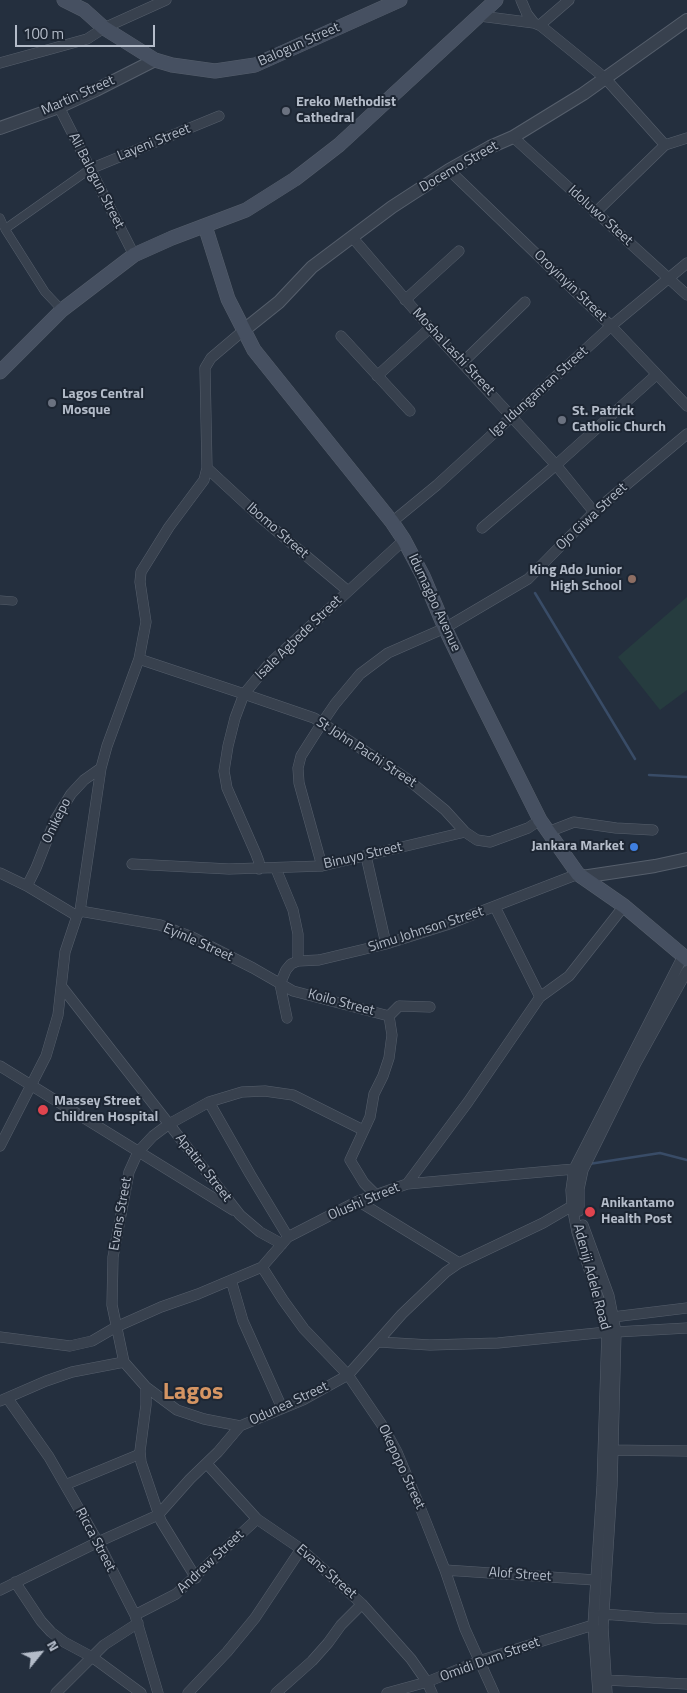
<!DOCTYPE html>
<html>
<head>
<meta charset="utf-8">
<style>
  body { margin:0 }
  #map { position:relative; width:687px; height:1693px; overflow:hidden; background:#242f3e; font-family:"Titillium Web",sans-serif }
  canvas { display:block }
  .north { position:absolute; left:15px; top:1628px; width:50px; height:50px; -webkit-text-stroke:4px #1d2633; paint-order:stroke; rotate:61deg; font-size:14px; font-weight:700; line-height:20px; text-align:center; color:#b4bcc9 }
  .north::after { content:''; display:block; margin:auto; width:18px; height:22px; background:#b4bcc9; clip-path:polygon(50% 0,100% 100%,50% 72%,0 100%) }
  .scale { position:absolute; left:15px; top:25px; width:140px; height:22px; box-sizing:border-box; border:2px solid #b4bcc9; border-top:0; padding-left:6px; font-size:15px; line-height:18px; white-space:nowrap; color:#b4bcc9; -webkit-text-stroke:4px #1d2633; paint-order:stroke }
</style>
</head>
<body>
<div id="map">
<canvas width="687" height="1693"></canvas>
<div class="north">N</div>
<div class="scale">100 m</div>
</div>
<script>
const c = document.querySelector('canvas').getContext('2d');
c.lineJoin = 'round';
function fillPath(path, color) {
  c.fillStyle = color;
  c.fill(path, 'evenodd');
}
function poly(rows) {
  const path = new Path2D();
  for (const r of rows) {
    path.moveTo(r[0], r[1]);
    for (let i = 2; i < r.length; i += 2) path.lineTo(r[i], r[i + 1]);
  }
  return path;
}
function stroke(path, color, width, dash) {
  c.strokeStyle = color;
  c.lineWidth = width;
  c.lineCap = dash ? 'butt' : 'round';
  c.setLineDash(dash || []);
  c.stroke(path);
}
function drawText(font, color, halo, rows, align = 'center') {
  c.font = font + ' "Titillium Web",sans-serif';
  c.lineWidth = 4;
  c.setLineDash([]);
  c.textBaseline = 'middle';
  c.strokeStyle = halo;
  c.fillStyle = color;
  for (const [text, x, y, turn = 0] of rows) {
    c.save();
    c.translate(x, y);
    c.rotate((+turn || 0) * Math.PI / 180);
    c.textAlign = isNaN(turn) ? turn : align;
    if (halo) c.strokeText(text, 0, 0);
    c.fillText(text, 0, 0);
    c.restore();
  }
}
fillPath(poly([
  [687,597,687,690,660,710,618,657]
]), '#263c3f');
stroke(poly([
  [535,593,635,759],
  [649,775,687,777],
  [589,1164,660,1153,687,1160]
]), '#394c67', 2.5);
const pedestrian = poly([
  [0,218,5,229,45,292,62,310],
  [5,229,90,169],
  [0,600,13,601]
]);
const minor = poly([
  [521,0,527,14,534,23],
  [480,16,534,23,541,26,605,78,665,145],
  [540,25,569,0],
  [0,63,87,39,104,28,166,0],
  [59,107,134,255],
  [513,137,687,295],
  [90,169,219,116],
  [449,170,611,326,687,406],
  [595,213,665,145,687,138],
  [352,237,430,328,556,465,594,512],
  [405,300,459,251],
  [341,336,410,411],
  [463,362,525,302],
  [377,376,430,328],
  [207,468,260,517,348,591],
  [392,522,437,485,611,326,687,263],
  [482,528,556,465,656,375],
  [139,659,244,694,314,718,322,723,406,778,445,810,465,832,477,840,490,842,528,828,540,820],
  [548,832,574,822,616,828,653,830],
  [366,856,386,944],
  [132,864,229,869,322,866,465,832],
  [322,866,299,783,298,768,301,756,322,723,335,704,360,674,388,653,445,628,528,579,594,512,687,434],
  [259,869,259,862,256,854,227,788,224,771,228,746,235,718,244,694,269,664,404,540],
  [276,869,293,910,298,934,298,961],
  [0,873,27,886,77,916],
  [27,886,36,868,55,820,71,794,84,780,101,768],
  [495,907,540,997],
  [80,911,160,925,192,937,253,968,293,991,389,1016,399,1006,430,1007],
  [280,984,286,970,291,964,298,961,319,960,386,944,446,925,578,874],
  [280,984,287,1018],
  [62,987,240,1215,260,1232,282,1244],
  [0,1066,233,1210],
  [209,1102,250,1174,288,1237],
  [0,1146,46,1056,58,1015,65,952,77,916,80,911,101,768,107,746,139,659,146,622,140,582,141,572,169,527,204,480,207,468,205,368,211,358,244,330],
  [407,1184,468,1102,540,997,569,976,624,906],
  [375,1194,364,1183,350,1160,370,1117,374,1094,383,1076,389,1058,392,1035,389,1016],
  [358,1201,459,1263],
  [579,1211,579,1189,583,1170,636,1063,687,971],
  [583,1225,609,1296,616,1332,612,1486,603,1627,607,1693],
  [262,1267,283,1300,304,1329,348,1375,384,1428,397,1452,422,1512,445,1570,465,1629,494,1693],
  [231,1280,243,1321,282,1408],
  [613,1317,687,1308],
  [616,1332,687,1328],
  [0,1337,70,1346,92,1341,116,1327,161,1307,198,1294,262,1267,288,1237,358,1201,407,1184,574,1169],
  [379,1342,430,1345,498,1343,607,1332],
  [146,1387,146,1405,140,1451,141,1462,161,1521,196,1578],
  [8,1399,49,1457,98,1542,135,1615,158,1693],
  [0,1401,46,1381,72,1372,124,1362],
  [240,1426,204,1419,177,1410,146,1387,124,1362,112,1305,113,1257,129,1172,138,1152,153,1136,169,1124,209,1102,242,1092,265,1091,293,1095,363,1130],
  [608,1450,687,1451],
  [207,1464,257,1519,301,1549,362,1604,411,1659,427,1682,432,1693],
  [65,1485,140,1454],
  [445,1570,595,1580],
  [15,1582,41,1621,51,1632,64,1642,92,1657,141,1693],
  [0,1590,98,1542,158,1515,190,1479,218,1452,240,1426,303,1400,348,1375,402,1314,446,1272,459,1263,543,1223,572,1206],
  [603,1614,654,1618,687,1619],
  [135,1615,176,1594,257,1519],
  [606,1680,687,1684],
  [56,1693,104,1645,138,1623],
  [188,1693,227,1652,255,1618,301,1549],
  [276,1693,312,1661,328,1643,341,1625,362,1604],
  [387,1693,427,1682,479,1661,593,1625],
  [598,1693,593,1625,602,1486,607,1332,606,1322,577,1232,572,1206,571,1190,574,1169,683,956]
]);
const tertiary = poly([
  [0,128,59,107,96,90,155,60],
  [244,330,279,302,312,267,392,207,449,170,490,147,513,137,583,94,687,20],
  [582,877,655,866,687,859]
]);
const secondary = poly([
  [64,0,84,10,104,28,155,60,172,65,215,71,255,65,400,0],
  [205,226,228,299,254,350,392,522,404,540,423,576,445,628,473,686,540,820,578,874,624,906,687,959],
  [0,372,62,310,134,255,172,238,246,210,295,179,339,145,496,0]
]);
stroke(pedestrian, '#565f6c', 9);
stroke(minor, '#565f6c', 11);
stroke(tertiary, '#565f6c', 14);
stroke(secondary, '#565f6c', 15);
stroke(pedestrian, '#38414e', 8);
stroke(minor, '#38414e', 10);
stroke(tertiary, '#38414e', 12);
stroke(secondary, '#465061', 14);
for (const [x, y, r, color] of [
  [286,111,5,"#6b7280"],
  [52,403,5,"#6b7280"],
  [562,420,5,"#6b7280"],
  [632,579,5,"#8d6e63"],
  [634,847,5,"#3f7fe0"],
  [43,1110,6,"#e0444e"],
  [590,1212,6,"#e0444e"]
]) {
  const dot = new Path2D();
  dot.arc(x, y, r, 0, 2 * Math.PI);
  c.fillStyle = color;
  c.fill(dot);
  stroke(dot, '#1d2633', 2);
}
drawText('14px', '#b4bcc9', '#1d2633', [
  ["Balogun Street",299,45,-24],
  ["Martin Street",78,96,-24],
  ["Layeni Street",154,143,-22],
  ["Docemo Street",459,167,-30],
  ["Ali Balogun Street",96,181,63],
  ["Idoluwo Steet",600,216,42],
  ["Oroyinyin Street",570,286,44],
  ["Mosha Lashi Street",453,352,47],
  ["Iga Idunganran Street",539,392,-42],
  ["Ojo Giwa Street",592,517,-43],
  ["Ibomo Street",277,531,41],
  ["Idumagbo Avenue",434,603,65],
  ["Isale Agbede Street",299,638,-44],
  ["St John Pachi Street",366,753,33],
  ["Onikepo",57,821,-64],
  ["Binuyo Street",363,856,-13],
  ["Simu Johnson Street",426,930,-18],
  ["Eyinle Street",198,943,24],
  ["Koilo Street",341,1003,15],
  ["Apatira Street",203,1168,52],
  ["Olushi Street",364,1202,-23],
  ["Evans Street",121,1214,-80],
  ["Adeniji Adele Road",591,1277,75],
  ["Odunea Street",289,1404,-25],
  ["Okepopo Street",401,1467,65],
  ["Ricca Street",95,1540,62],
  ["Andrew Street",211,1562,-43],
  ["Evans Street",326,1572,41],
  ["Alof Street",520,1575,4],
  ["Omidi Dum Street",490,1660,-20]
]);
drawText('bold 14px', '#b4bcc9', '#1d2633', [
  ["Ereko Methodist",296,103],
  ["Cathedral",296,119],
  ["Lagos Central",62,395],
  ["Mosque",62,411],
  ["St. Patrick",572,412],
  ["Catholic Church",572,428],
  ["King Ado Junior",622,571,"right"],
  ["High School",622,587,"right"],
  ["Jankara Market",624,847,"right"],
  ["Massey Street",54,1102],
  ["Children Hospital",54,1118],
  ["Anikantamo",601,1204],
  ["Health Post",601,1220]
], 'left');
drawText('bold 24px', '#d59563', '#1d2633', [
  ["Lagos",193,1393]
]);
</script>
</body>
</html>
